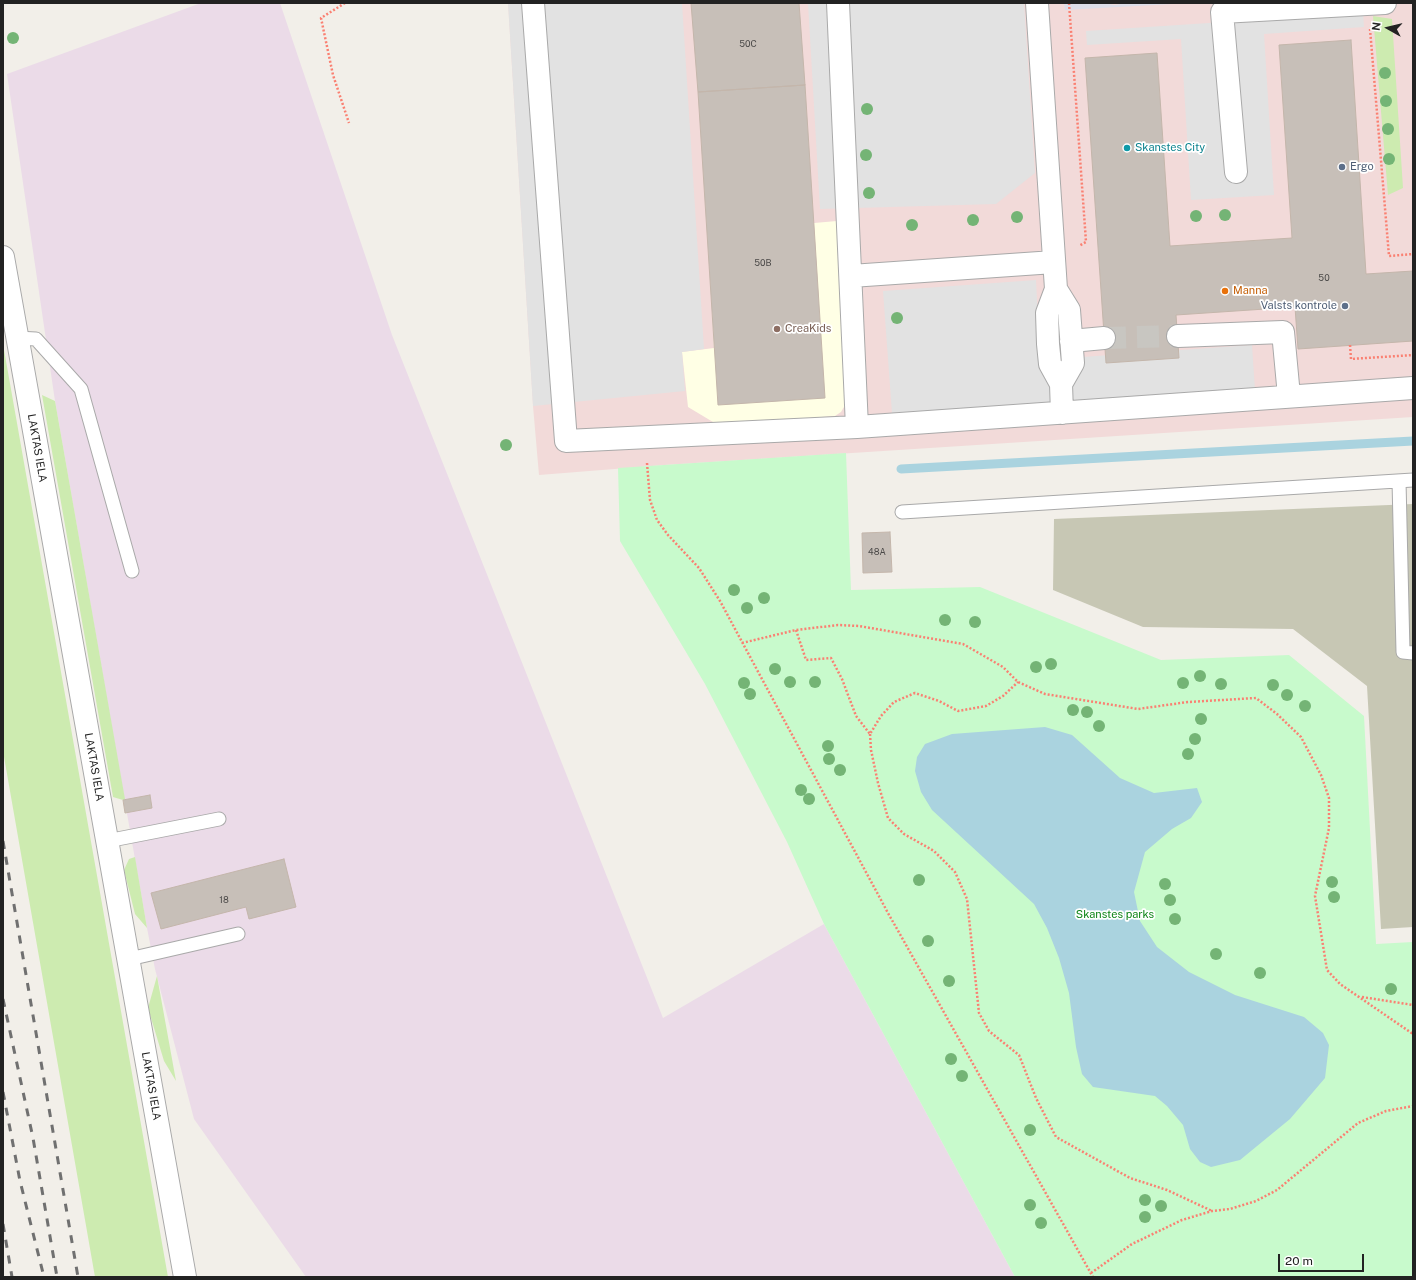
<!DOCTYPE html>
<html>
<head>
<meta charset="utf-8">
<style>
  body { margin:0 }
  #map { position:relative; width:1416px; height:1280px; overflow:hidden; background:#f2efe9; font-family:"Public Sans",sans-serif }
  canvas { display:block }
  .frame { position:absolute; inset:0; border:4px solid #222; pointer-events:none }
  .north { position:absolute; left:1368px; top:8px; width:40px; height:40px; -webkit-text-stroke:3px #fff; paint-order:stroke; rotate:278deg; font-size:11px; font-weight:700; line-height:16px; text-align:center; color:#222 }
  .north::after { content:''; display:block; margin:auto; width:14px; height:18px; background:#222; clip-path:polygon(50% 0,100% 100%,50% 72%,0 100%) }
  .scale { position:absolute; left:1278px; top:1254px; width:86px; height:18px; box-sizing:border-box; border:2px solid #222; border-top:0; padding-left:5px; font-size:12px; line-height:14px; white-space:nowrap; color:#222; -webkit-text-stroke:3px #fff; paint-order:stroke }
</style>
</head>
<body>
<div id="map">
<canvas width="1416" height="1280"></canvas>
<div class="frame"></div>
<div class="north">N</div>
<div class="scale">20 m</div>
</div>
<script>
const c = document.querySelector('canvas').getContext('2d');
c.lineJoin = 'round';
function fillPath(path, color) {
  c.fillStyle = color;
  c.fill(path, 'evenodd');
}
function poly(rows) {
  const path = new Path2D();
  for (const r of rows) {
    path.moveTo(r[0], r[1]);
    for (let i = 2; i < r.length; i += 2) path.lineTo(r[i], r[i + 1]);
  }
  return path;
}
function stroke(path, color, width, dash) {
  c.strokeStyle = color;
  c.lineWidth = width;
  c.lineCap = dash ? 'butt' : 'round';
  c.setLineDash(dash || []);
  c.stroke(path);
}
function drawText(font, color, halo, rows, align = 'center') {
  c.font = font + ' "Public Sans",sans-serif';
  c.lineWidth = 3.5;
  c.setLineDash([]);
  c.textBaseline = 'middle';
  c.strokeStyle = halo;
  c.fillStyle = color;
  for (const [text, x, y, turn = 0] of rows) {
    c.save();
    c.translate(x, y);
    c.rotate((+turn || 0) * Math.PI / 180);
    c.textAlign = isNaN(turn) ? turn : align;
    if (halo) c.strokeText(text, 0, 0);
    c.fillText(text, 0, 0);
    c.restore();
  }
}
fillPath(poly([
  [508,3,1413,3,1413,417,665,465,539,475,533,406]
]), '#f2dad9');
fillPath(poly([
  [201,3,280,3,392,335,663,1018,824,924,1015,1277,306,1277,194,1119,155,969,147,928,55,401,7,74]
]), '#ebdbe8');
fillPath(poly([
  [837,221,845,400,844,407,841,412,835,416,718,425,688,407,682,352,714,348,712,311,819,303,814,223]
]), '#ffffe5');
fillPath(poly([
  [1413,504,1413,927,1381,929,1367,686,1293,629,1143,627,1053,590,1054,519]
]), '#c7c7b4');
fillPath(poly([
  [1373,16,1392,19,1403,188,1388,195],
  [3,344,168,1277,95,1277,3,751],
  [42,395,55,401,125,799,123,800,113,797],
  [135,857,147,928,135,914,124,870,129,859],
  [157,976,176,1081,164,1061,148,1008]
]), '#cdebb0');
fillPath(poly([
  [846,453,851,590,980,587,1161,660,1289,655,1364,716,1376,944,1413,942,1413,1277,1015,1277,824,924,787,842,705,684,620,541,618,468]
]), '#c8facc');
fillPath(poly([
  [508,3,682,3,704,349,682,352,685,391,533,406],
  [808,3,1024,3,1035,173,996,204,820,209],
  [1363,13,1364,27,1264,34,1274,195,1191,200,1181,39,1087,45,1086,31],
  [1036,280,1040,360,1252,345,1255,390,892,413,883,291]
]), '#e2e2e2');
fillPath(poly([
  [1064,3,1104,3,1115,5,1124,3,1190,3,1065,10]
]), '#dddde8');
fillPath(poly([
  [1045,727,1072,735,1120,778,1154,793,1197,788,1202,802,1191,818,1172,829,1145,852,1134,892,1140,921,1157,947,1189,972,1235,995,1304,1017,1323,1033,1329,1045,1325,1078,1290,1119,1240,1160,1211,1167,1200,1162,1190,1149,1183,1125,1167,1106,1155,1096,1093,1087,1082,1074,1076,1047,1069,993,1059,958,1047,928,1034,904,932,810,921,792,915,771,917,757,925,744,952,734]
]), '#aad3df');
stroke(poly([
  [901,469,1413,441]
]), '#aad3df', 9);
const building = poly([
  [691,3,799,3,805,85,698,92,691,3],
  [1351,40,1366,274,1413,271,1413,341,1298,349,1295,307,1176,315,1179,358,1106,363,1085,58,1157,53,1170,246,1292,238,1279,45,1351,40],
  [805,85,825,398,718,405,698,92,805,85],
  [890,532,892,572,863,573,862,533,890,532],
  [150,795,152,808,125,813,123,800,150,795],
  [284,859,296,907,249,919,246,907,161,929,151,893,284,859]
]);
fillPath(building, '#c7bfb8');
stroke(building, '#c4b6ab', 1);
stroke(poly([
  [1104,338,1178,336]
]), '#c8c6c1', 22, [22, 11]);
const service = poly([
  [17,338,36,339,81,389,132,571],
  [1399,481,1403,652,1413,653],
  [902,512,1413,480],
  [107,841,219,819],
  [129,959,238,934]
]);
const minor = poly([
  [533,3,566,441,857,427,1413,388],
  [838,3,857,427],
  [1037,3,1056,289,1047,313,1048,344,1050,364,1061,384,1062,413],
  [1236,172,1222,12,1385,3],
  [3,257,185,1277],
  [851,276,1054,262],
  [1056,289,1069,310,1073,363,1061,384],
  [1178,336,1283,332,1289,396],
  [1071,341,1104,338]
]);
stroke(service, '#a9a9a9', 15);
stroke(minor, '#a9a9a9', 24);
stroke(poly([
  [345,3,321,18,333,75,349,123],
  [1069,3,1086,242,1079,246],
  [1370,29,1389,256,1413,254],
  [1350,345,1351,359,1413,355],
  [647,463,650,500,657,520,668,535,699,568,720,601,888,913,1093,1277],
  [796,630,806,660,831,658,842,679,856,716,870,734,881,716,894,702,915,693,939,701,958,711,986,706,1003,696,1018,682],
  [742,643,796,630,838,625,859,626,963,644,1003,667,1018,682,1045,694,1138,709,1188,702,1256,698,1277,714,1301,737,1321,775,1329,798,1329,828,1315,896,1327,970,1340,984,1413,1034],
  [870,734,871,750,878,783,888,818,904,834,934,851,955,872,967,899,979,1013,989,1031,1019,1055,1036,1098,1056,1137,1130,1178,1167,1190,1212,1211],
  [1362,997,1413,1005],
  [1091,1273,1132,1244,1182,1220,1212,1211,1230,1209,1256,1201,1277,1190,1358,1123,1386,1111,1413,1106]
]), '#fa8072', 2.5, [2, 2]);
stroke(service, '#fff', 13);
stroke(minor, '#fff', 22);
stroke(poly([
  [3,841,78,1277],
  [3,999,33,1138,57,1277],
  [3,1092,20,1181,44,1277],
  [3,1224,12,1277]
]), '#707070', 3, [8, 8]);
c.fillStyle = '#74b475';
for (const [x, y] of [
  [13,38],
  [1385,73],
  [1386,101],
  [867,109],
  [1388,129],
  [866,155],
  [1389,159],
  [869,193],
  [1225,215],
  [1196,216],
  [1017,217],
  [973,220],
  [912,225],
  [897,318],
  [506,445],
  [734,590],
  [764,598],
  [747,608],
  [945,620],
  [975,622],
  [1051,664],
  [1036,667],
  [775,669],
  [1200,676],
  [790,682],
  [815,682],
  [744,683],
  [1183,683],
  [1221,684],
  [1273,685],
  [750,694],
  [1287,695],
  [1305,706],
  [1073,710],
  [1087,712],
  [1201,719],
  [1099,726],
  [1195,739],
  [828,746],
  [1188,754],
  [829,759],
  [840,770],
  [801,790],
  [809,799],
  [919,880],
  [1332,882],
  [1165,884],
  [1334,897],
  [1170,900],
  [1175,919],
  [928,941],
  [1216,954],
  [1260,973],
  [949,981],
  [1391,989],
  [951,1059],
  [962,1076],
  [1030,1130],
  [1145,1200],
  [1030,1205],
  [1161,1206],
  [1145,1217],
  [1041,1223]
]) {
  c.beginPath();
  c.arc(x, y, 6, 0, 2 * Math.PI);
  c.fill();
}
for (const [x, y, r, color] of [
  [1127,148,4,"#0f9aa8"],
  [1342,167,4,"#5c6f8a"],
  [1225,291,4,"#e8710a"],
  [1345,306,4,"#5c6f8a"],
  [777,329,4,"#8d6e63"]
]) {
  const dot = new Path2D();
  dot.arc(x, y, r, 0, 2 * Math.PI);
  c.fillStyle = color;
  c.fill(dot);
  stroke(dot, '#fff', 1.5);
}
drawText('9px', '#4b4948', null, [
  ["50C",748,44],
  ["50B",763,263],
  ["50",1324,278],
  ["48A",877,552],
  ["18",224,900]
]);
drawText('11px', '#0d838f', '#fff', [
  ["Skanstes City",1135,148]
], 'left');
drawText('11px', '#4e5e75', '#fff', [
  ["Ergo",1350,167],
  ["Valsts kontrole",1337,306,"right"]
], 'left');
drawText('11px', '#c56008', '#fff', [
  ["Manna",1233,291]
], 'left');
drawText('11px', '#785e54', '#fff', [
  ["CreaKids",785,329]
], 'left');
drawText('11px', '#222', '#fff', [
  ["LAKTAS IELA",37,448,80],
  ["LAKTAS IELA",94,767,80],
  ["LAKTAS IELA",151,1086,80]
]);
drawText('11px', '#0c8416', '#fff', [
  ["Skanstes parks",1115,915]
]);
</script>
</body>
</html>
